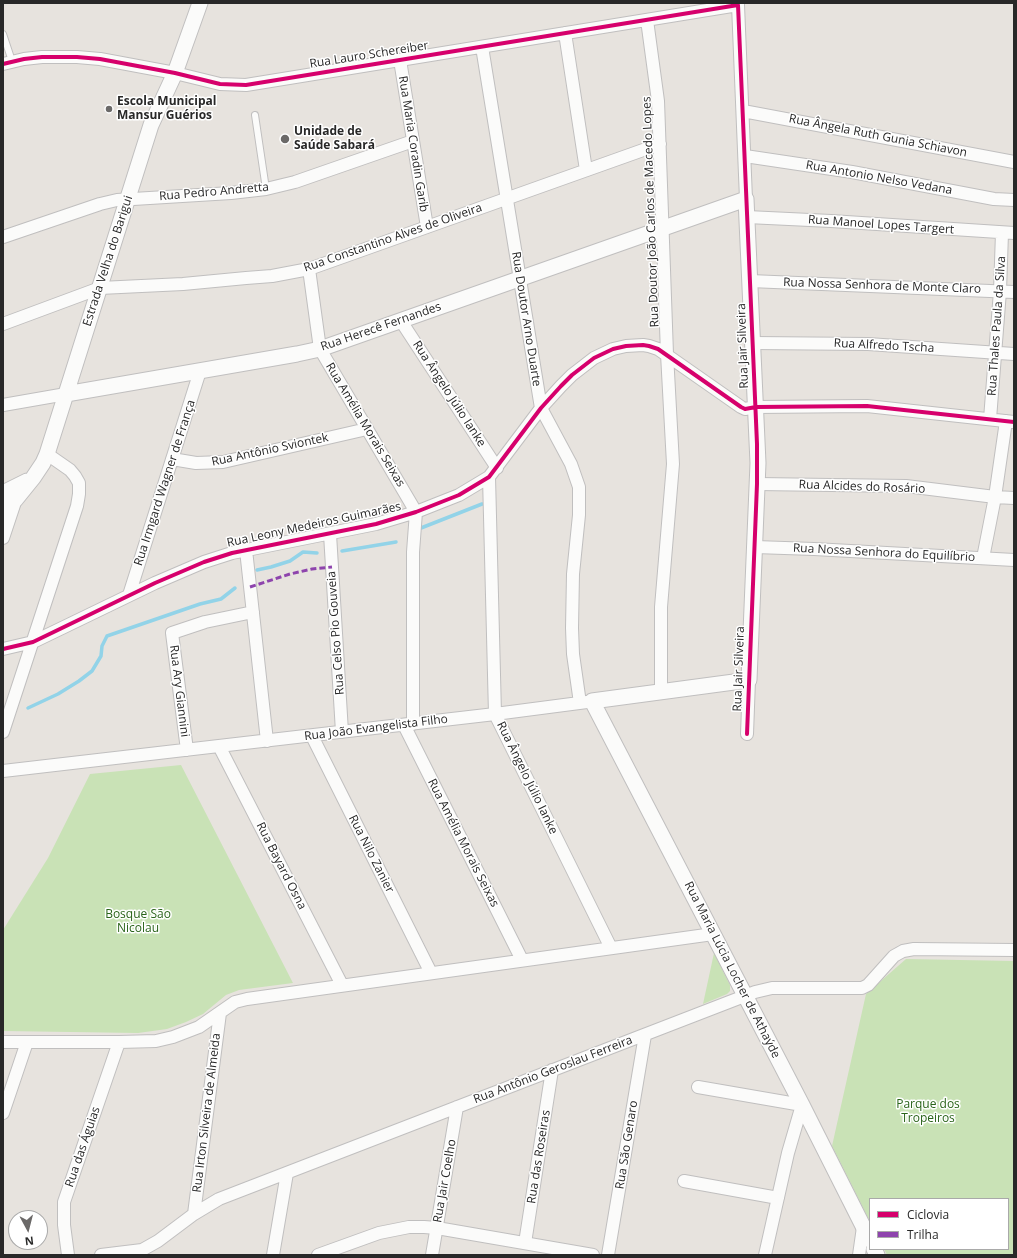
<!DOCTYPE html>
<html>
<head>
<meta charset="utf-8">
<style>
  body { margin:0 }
  #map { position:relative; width:1017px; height:1258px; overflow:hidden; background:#e7e3de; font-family:"Open Sans",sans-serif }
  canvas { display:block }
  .frame { position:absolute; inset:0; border:4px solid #282828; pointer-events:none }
  .legend { position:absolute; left:869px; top:1198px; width:140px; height:52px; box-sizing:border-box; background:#fff; border:1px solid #a9a9a9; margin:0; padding:5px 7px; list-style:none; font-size:12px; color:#282828 }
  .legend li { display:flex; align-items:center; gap:8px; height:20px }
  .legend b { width:20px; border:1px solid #a9a9a9 }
  .north { position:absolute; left:8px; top:1210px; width:40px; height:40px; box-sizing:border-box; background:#fff; border:1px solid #a9a9a9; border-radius:50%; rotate:173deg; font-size:11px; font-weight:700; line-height:16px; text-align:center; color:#282828 }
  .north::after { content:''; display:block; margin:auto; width:14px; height:18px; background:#6b6968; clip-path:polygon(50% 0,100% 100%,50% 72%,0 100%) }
</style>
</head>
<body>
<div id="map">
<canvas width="1017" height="1258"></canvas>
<div class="frame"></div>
<ul class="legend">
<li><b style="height:5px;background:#d6006c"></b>Ciclovia</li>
<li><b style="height:5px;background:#8e44ad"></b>Trilha</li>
</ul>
<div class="north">N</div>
</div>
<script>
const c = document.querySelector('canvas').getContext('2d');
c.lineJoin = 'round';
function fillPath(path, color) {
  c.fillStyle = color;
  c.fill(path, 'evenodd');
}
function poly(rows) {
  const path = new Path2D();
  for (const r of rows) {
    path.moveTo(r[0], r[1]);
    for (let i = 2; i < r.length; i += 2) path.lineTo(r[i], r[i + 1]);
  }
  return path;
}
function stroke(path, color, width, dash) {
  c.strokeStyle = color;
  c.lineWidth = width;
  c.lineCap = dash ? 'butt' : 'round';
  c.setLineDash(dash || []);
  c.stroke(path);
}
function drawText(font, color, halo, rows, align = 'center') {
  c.font = font + ' "Open Sans",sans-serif';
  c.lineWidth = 3;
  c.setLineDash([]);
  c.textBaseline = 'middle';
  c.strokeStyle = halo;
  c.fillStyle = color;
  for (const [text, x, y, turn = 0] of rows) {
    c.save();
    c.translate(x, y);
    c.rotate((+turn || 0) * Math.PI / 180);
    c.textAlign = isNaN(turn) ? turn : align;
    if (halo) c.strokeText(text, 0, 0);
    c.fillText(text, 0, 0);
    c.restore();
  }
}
fillPath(poly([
  [181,765,293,983,239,990,226,995,203,1014,186,1022,167,1029,138,1033,3,1031,3,930,48,858,90,774],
  [714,953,730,985,730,991,727,994,703,1004],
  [906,959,1014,961,1014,1255,887,1255,884,1249,1008,1249,1008,1199,870,1199,870,1222,832,1146,866,994]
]), '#c9e2b6');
stroke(poly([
  [421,528,482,504],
  [342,551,396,542],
  [257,570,271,567,290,561,303,552,317,553],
  [28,708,58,694,79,681,92,671,101,656,102,646,107,636,200,604,221,599,235,588]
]), '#92d3e8', 3.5);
const service = poly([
  [3,34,12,61],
  [255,115,266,189]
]);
const minor = poly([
  [647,20,658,101,667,354,673,464,661,607,661,692],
  [565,33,586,170],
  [482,47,541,408,571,464,579,487,579,515,573,574,572,628,573,654,580,703],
  [400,60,427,227],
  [3,64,24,59,42,57,77,57,100,59,175,73,220,84,246,85,738,5,746,199],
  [743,111,1014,162],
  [745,156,852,172,994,199,1014,200],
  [747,217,831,221,1014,233],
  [3,237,100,204,117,200,231,193,266,189,295,182,413,141],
  [309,269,320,349,416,512,413,552,413,724],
  [750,281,1014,292],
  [401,321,497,468],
  [3,324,100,288,183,284,246,278,272,276,309,269,660,144],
  [753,343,868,344,1014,354],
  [3,405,66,394],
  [990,419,1000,291,1002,233],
  [172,459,196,463,223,462,367,429],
  [489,477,495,714,611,948],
  [757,484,906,486,995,497,1014,498],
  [330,534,342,732],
  [3,538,16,499],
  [755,547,814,549,1014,560],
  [246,550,267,741],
  [983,558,995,497,1006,421],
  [129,595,200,371],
  [3,649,33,642,155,583,204,562,232,553,376,524,416,512,459,495,489,477,541,408,561,386,572,375,594,358,613,349,626,346,643,345,649,346,658,349,741,407,745,409,756,407,867,406,1014,422],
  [404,725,522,960],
  [3,732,77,506,79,494,79,483,75,476,70,470,47,454],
  [747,734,749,680],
  [312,736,431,973],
  [219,746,342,985],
  [187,750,172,633,205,622,253,612],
  [3,771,495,714,587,702],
  [3,1042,119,1042,156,1041,173,1037,199,1027,235,1002,247,999,713,934],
  [698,1087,802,1105,788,1153,765,1255],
  [3,1113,27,1042],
  [684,1181,778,1198],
  [194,1214,220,1013],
  [525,1243,552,1070],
  [68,1255,64,1225,64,1202,119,1042],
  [101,1255,142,1250,158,1241,194,1214,219,1199,755,992,772,988,862,988,868,985,894,956,903,951,914,949,1014,950],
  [273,1255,287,1173],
  [318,1255,379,1233,409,1227,424,1227,437,1228,593,1255],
  [432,1255,457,1107],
  [608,1255,645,1035],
  [859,1255,863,1227]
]);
const tertiary = poly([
  [66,394,297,354,320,349,746,199,758,463,749,680,592,701,802,1105,870,1240],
  [3,493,27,481],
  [3,509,16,499,33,478,43,463,47,454,151,125,175,73,200,3],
  [874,1249,877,1255]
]);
stroke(service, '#c0bfbf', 8);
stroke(minor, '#c0bfbf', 14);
stroke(tertiary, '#c0bfbf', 17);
stroke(service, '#fbfbfa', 6);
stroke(minor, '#fbfbfa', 12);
stroke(tertiary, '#fbfbfa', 15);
stroke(poly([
  [250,587,290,574,312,569,332,567]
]), '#8e44ad', 3, [6, 3]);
stroke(poly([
  [3,64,24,59,42,57,77,57,100,59,175,73,220,84,246,85,738,5,757,444,757,484,747,734],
  [3,649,33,642,155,583,204,562,232,553,376,524,416,512,459,495,489,477,541,408,561,386,572,375,594,358,613,349,626,346,643,345,649,346,658,349,741,407,745,409,756,407,867,406,1014,422]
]), '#d6006c', 4);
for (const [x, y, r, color] of [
  [109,109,4,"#6b6968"],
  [285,139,5,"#6b6968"]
]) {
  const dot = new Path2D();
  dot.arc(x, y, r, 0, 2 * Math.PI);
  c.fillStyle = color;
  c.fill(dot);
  stroke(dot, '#fff', 1.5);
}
drawText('12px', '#282828', '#fff', [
  ["Rua Lauro Schereiber",369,55,-9],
  ["Rua Ângela Ruth Gunia Schiavon",878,136,11],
  ["Rua Maria Coradin Garib",413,144,81],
  ["Rua Antonio Nelso Vedana",879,178,10],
  ["Rua Pedro Andretta",214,192,-5],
  ["Rua Doutor João Carlos de Macedo Lopes",651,212,-92],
  ["Rua Manoel Lopes Targert",881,225,4],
  ["Rua Constantino Alves de Oliveira",393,238,-19],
  ["Estrada Velha do Barigui",108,261,-72],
  ["Rua Nossa Senhora de Monte Claro",882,286,2],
  ["Rua Doutor Arno Duarte",526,319,81],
  ["Rua Thales Paula da Silva",997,326,-86],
  ["Rua Herecê Fernandes",381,327,-19],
  ["Rua Jair Silveira",743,346,-92],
  ["Rua Alfredo Tscha",884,346,3],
  ["Rua Ângelo Júlio Ianke",449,394,57],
  ["Rua Amélia Morais Seixas",365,425,59],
  ["Rua Antônio Sviontek",270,450,-12],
  ["Rua Irmgard Wagner de França",165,483,-72],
  ["Rua Alcides do Rosário",862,487,2],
  ["Rua Leony Medeiros Guimarães",314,525,-12],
  ["Rua Nossa Senhora do Equilíbrio",884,553,3],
  ["Rua Celso Pio Gouveia",336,633,-94],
  ["Rua Jair Silveira",739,669,-88],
  ["Rua Ary Giannini",179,691,83],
  ["Rua João Evangelista Filho",376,728,-7],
  ["Rua Ângelo Júlio Ianke",527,778,64],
  ["Rua Amélia Morais Seixas",463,843,63],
  ["Rua Nilo Zanier",371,854,63],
  ["Rua Bayard Osna",281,866,63],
  ["Rua Maria Lúcia Locher de Athaýde",732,970,63],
  ["Rua Antônio Geroslau Ferreira",553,1070,-21],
  ["Rua Irton Silveira de Almeida",207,1113,-83],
  ["Rua São Genaro",627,1145,-81],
  ["Rua das Águias",83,1147,-71],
  ["Rua das Roseiras",539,1157,-81],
  ["Rua Jair Coelho",445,1181,-80]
]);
drawText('bold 12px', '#282828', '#fff', [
  ["Escola Municipal",117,102],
  ["Mansur Guérios",117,116],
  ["Unidade de",294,132],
  ["Saúde Sabará",294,146]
], 'left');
drawText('12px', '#2a641a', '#fff', [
  ["Bosque São",138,915],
  ["Nicolau",138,929],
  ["Parque dos",928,1105],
  ["Tropeiros",928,1119]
]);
</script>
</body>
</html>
